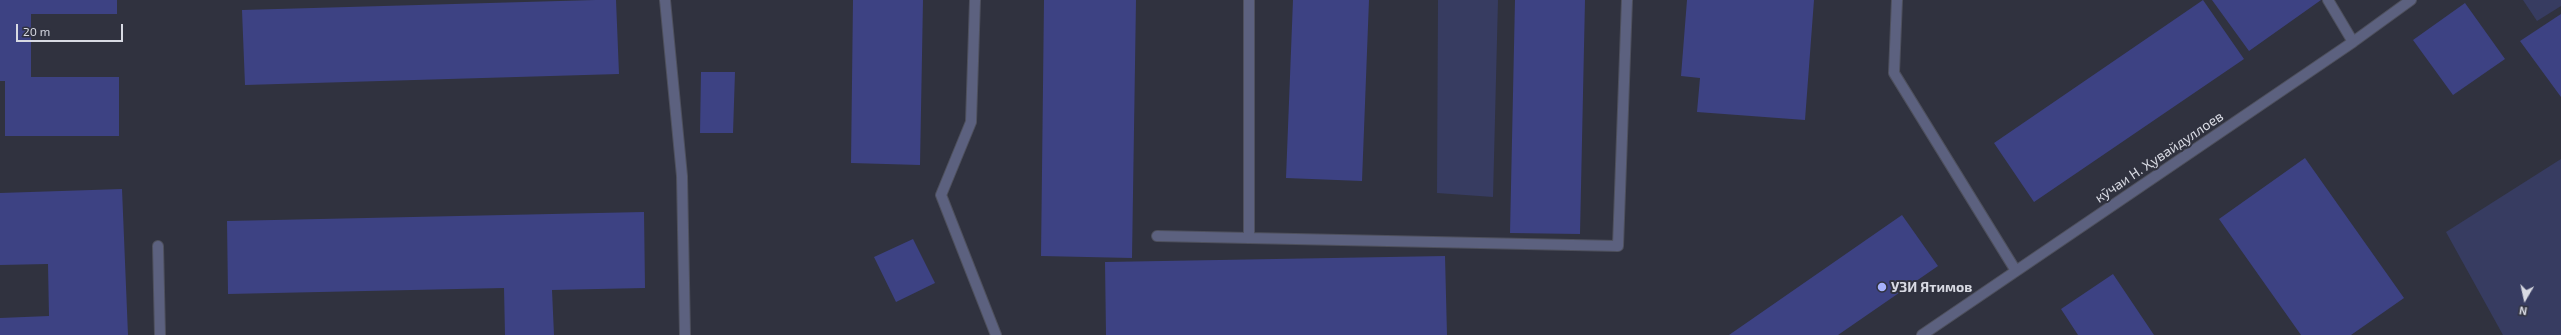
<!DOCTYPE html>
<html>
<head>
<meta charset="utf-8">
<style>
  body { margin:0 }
  #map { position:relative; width:2561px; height:335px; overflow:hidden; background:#30323f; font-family:"Exo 2",sans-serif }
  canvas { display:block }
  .north { position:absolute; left:2505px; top:279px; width:40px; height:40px; -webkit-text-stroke:3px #30323f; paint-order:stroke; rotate:189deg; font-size:11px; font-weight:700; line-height:16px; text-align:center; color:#d8dae3 }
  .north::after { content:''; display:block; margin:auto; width:14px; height:18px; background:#d8dae3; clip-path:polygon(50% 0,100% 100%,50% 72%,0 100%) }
  .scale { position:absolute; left:16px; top:24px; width:107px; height:18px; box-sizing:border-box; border:2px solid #d8dae3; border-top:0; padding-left:5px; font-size:12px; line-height:14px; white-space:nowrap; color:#d8dae3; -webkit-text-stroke:3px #30323f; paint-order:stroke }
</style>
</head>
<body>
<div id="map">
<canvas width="2561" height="335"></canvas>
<div class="north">N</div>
<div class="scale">20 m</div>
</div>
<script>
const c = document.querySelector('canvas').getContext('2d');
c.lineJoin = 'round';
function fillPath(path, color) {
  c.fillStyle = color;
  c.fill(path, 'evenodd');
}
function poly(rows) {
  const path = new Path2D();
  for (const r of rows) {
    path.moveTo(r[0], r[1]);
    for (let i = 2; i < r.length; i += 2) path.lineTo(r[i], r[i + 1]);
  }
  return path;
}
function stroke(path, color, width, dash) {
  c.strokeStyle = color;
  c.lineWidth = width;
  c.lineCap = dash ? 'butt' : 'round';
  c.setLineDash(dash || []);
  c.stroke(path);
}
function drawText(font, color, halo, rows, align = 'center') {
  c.font = font + ' "Exo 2",sans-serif';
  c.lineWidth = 4;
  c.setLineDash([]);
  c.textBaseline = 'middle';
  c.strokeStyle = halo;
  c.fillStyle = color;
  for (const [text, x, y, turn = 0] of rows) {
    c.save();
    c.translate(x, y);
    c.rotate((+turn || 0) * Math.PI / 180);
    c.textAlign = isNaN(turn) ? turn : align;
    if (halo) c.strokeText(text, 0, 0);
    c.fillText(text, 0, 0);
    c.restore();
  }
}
fillPath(poly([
  [1438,0,1498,0,1493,197,1437,193],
  [2523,0,2561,0,2561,6,2537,21],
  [2561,159,2561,335,2503,335,2446,232]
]), '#373c61');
fillPath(poly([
  [0,0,117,0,117,14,31,14,31,77,119,77,119,136,5,136,5,81,0,81],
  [595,0,616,0,619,74,245,85,242,10],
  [853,0,923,0,920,165,851,163],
  [1044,0,1136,0,1132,258,1041,256],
  [1293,0,1369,0,1362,181,1286,178],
  [1515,0,1585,0,1580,234,1510,233],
  [1687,0,1814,0,1805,120,1697,112,1700,78,1681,76],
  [2203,0,2244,59,2034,202,1994,143],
  [2212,0,2321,0,2249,51],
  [2465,3,2505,59,2453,95,2413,40],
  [2561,14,2561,97,2520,41],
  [701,72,735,72,733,133,700,133],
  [2305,158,2404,298,2351,335,2301,335,2219,219],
  [122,189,128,335,0,335,0,318,49,316,48,264,0,265,0,193],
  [644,212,645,288,552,290,554,335,505,335,504,288,228,294,227,221],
  [1902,215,1938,266,1838,335,1729,335],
  [913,239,935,283,896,302,874,257],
  [1445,256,1447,335,1106,335,1105,262],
  [2113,274,2154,335,2078,335,2061,309]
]), '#3d4283');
const minor = poly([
  [665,0,682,176,685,335],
  [975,0,971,122,941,195,996,335],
  [1897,0,1894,73,2016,271],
  [2328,0,2353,42],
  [1157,236,1618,246,1627,0],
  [1249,238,1249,0],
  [158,246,160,335],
  [1922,335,2353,42,2411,0]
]);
stroke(minor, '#4e505d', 12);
stroke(minor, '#5c617f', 10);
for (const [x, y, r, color] of [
  [1882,287,5,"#a6b1fc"]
]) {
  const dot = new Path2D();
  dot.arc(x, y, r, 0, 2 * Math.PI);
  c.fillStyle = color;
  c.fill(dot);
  stroke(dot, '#30323f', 1.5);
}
drawText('14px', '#d8dae3', '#30323f', [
  ["кӯчаи Н. Ҳувайдуллоев",2159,157,-34]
]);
drawText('bold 14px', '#d8dae3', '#30323f', [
  ["УЗИ Ятимов",1891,287]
], 'left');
</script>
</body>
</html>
